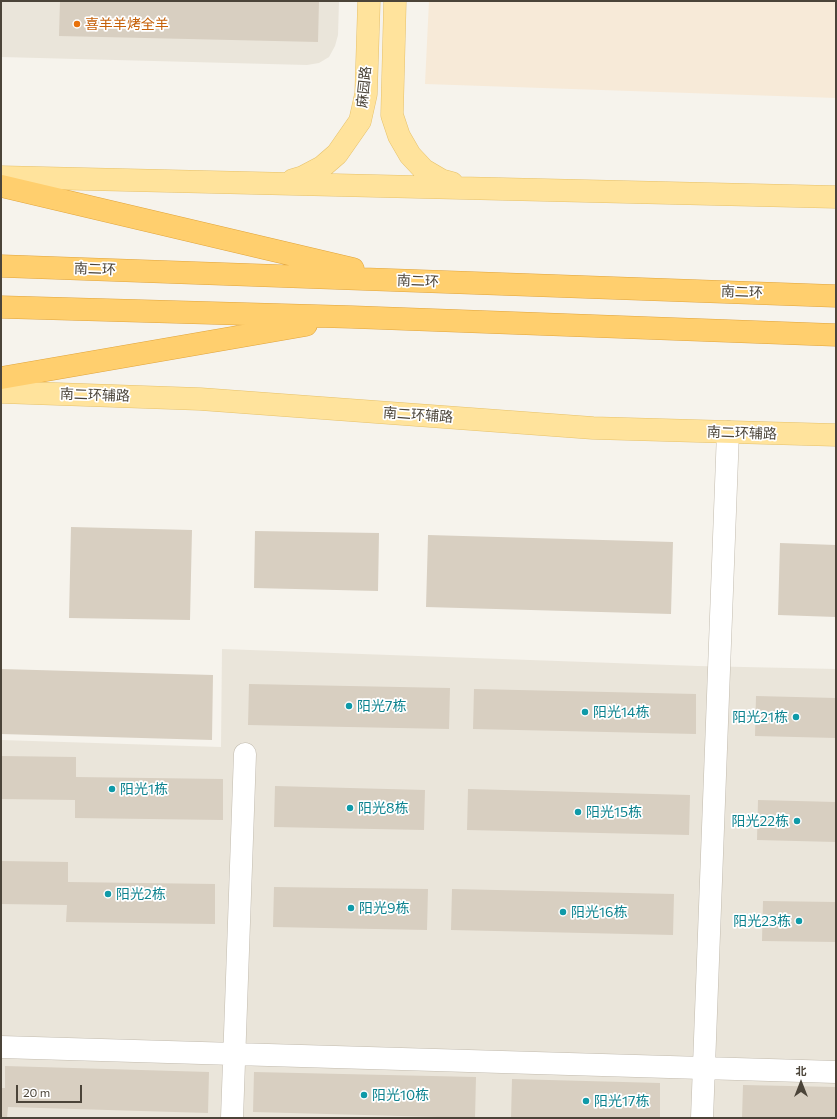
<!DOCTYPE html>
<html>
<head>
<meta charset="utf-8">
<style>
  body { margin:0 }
  #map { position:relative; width:837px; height:1119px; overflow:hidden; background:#f6f3ec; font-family:Commissioner,"Noto Sans SC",sans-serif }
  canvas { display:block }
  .frame { position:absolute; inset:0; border:2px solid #4b4439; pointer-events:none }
  .north { position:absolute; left:781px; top:1063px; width:40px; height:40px; -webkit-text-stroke:3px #fff; paint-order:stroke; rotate:0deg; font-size:11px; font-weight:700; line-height:16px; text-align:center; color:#4b4439 }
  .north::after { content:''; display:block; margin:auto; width:14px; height:18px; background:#4b4439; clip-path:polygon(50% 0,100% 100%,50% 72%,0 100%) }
  .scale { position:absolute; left:16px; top:1085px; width:66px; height:18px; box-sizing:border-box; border:2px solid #4b4439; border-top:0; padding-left:5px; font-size:12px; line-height:14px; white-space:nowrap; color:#4b4439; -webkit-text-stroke:3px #fff; paint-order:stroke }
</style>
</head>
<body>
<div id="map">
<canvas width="837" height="1119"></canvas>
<div class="frame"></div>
<div class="north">北</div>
<div class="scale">20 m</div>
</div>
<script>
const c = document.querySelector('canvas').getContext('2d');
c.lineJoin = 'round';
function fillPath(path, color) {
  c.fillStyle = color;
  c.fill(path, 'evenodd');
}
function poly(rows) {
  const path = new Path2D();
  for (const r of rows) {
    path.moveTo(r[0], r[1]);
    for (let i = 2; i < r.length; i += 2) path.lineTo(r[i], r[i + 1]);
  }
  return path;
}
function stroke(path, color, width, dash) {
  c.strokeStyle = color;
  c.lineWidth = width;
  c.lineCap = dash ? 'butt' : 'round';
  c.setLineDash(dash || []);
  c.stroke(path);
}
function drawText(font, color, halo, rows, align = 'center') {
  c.font = font + ' Commissioner,"Noto Sans SC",sans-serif';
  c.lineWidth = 3.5;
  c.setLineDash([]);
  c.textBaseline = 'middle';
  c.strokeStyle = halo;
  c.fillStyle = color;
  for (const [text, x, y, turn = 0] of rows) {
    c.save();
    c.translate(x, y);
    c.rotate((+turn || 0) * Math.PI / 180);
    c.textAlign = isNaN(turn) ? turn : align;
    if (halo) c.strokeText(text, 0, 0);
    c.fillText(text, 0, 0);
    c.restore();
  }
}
fillPath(poly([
  [1,1,339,1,338,35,335,46,329,57,319,63,307,65,1,57],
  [222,649,698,666,836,669,836,1118,1,1118,1,740,221,747]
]), '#eae5da');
fillPath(poly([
  [429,1,836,1,836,98,425,84]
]), '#f7ead8');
fillPath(poly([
  [60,1,319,1,318,42,59,36],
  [71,527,192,530,190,620,69,618],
  [255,531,379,533,378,591,254,588],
  [428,535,673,542,671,614,426,607],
  [780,543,836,545,836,617,778,615],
  [1,669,213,675,212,740,1,734],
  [249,684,450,688,449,729,248,725],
  [474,689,696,694,696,734,473,729],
  [756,696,836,698,836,738,755,736],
  [1,756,76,757,76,777,223,779,223,820,75,818,75,800,1,799],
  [275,786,425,790,424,830,274,827],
  [468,789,690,795,689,835,467,830],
  [758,800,836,802,836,842,757,840],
  [1,861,68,862,68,882,215,884,215,924,66,922,67,905,1,904],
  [274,887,428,889,427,930,273,927],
  [452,889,674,894,673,935,451,930],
  [763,901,836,902,836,942,762,941],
  [5,1066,209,1072,208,1113,8,1107,7,1118,1,1118,1,1088,5,1088],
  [254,1072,476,1077,475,1118,253,1112],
  [512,1079,660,1083,660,1118,511,1118],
  [743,1085,836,1087,836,1118,742,1118]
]), '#d8cfc1');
const minor = poly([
  [1,1047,836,1072],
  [232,1118,245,754],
  [702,1118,728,432]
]);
const major = poly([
  [395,1,392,115,399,136,410,155,424,170,441,180,452,183],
  [1,177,836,197],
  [293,180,303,177,322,167,337,154,360,121,366,94,369,1],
  [1,392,200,399,593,428,836,435]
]);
const highway = poly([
  [1,186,353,269],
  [1,266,836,296],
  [1,307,352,317,836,335],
  [1,378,306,325]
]);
stroke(minor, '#c2bbae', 23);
stroke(major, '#e6c16a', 23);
stroke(highway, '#e0a43c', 23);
stroke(minor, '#fff', 22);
stroke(major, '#ffe39c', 22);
stroke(highway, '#ffcf6e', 22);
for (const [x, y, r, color] of [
  [77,24,4,"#e8710a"],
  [349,706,4,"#0f9aa8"],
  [585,712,4,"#0f9aa8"],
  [796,717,4,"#0f9aa8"],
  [112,789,4,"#0f9aa8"],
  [350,808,4,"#0f9aa8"],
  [578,812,4,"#0f9aa8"],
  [797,821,4,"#0f9aa8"],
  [108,894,4,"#0f9aa8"],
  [351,908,4,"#0f9aa8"],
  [563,912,4,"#0f9aa8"],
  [799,921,4,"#0f9aa8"],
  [364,1095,4,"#0f9aa8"],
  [586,1101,4,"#0f9aa8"]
]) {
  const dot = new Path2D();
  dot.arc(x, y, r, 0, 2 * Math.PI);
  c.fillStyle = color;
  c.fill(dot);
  stroke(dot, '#fff', 1.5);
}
drawText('14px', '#c56008', '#fff', [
  ["喜羊羊烤全羊",85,24]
], 'left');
drawText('14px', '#4b4439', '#fff', [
  ["麻园路",364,87,-84],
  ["南二环",95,269,2],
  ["南二环",418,281,2],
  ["南二环",742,292,2],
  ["南二环辅路",95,395,2],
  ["南二环辅路",418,415,4],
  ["南二环辅路",742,433,2]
]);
drawText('14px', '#0d838f', '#fff', [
  ["阳光7栋",357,706],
  ["阳光14栋",593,712],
  ["阳光21栋",788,717,"right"],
  ["阳光1栋",120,789],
  ["阳光8栋",358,808],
  ["阳光15栋",586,812],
  ["阳光22栋",789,821,"right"],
  ["阳光2栋",116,894],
  ["阳光9栋",359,908],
  ["阳光16栋",571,912],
  ["阳光23栋",791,921,"right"],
  ["阳光10栋",372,1095],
  ["阳光17栋",594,1101]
], 'left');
</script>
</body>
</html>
